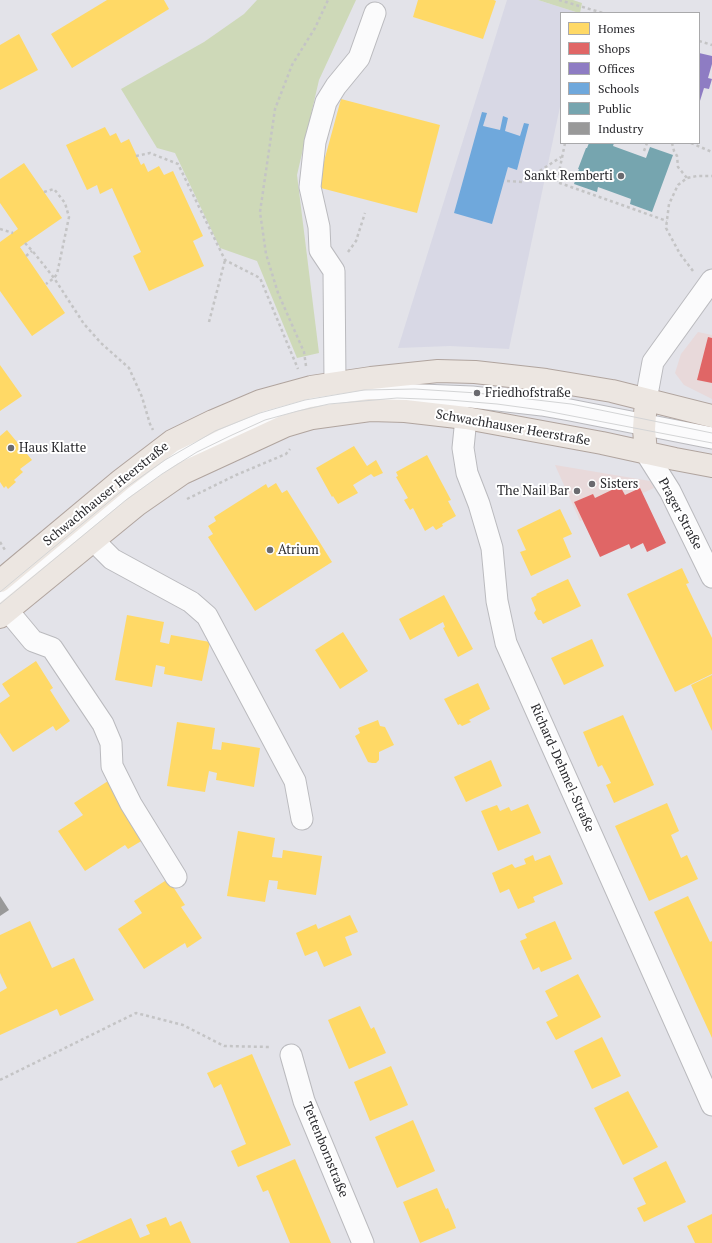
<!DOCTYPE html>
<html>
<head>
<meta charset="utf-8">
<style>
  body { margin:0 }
  #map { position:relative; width:712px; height:1243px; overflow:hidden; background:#e3e3e9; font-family:"PT Serif",serif }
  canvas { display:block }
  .legend { position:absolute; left:560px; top:12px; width:140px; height:132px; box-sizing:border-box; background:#fff; border:1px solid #a9a9ab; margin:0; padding:5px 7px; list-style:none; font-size:12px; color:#29292d }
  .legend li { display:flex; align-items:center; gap:8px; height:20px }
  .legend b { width:20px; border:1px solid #a9a9ab }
</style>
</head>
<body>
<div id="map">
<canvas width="712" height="1243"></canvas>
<ul class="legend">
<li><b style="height:11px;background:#ffd966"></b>Homes</li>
<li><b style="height:11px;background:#e06666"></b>Shops</li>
<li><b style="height:11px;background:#8e7cc3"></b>Offices</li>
<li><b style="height:11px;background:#6fa8dc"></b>Schools</li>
<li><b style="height:11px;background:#76a5af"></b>Public</li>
<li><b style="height:11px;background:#999"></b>Industry</li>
</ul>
</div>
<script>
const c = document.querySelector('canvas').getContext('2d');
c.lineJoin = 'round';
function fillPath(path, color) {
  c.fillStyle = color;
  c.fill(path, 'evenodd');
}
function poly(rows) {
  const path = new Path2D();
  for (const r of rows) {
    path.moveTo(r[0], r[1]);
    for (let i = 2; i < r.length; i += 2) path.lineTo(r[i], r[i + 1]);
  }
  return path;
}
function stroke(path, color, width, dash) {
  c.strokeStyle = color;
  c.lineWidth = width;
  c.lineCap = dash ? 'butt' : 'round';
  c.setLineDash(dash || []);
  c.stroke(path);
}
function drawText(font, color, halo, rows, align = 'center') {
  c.font = font + ' "PT Serif",serif';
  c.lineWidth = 4;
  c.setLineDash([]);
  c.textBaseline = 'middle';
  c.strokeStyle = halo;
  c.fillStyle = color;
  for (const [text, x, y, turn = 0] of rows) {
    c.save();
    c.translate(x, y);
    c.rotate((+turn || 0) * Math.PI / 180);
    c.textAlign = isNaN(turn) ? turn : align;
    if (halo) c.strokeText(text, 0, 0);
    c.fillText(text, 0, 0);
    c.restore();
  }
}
fillPath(poly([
  [698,332,712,335,712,399,684,385,675,373,681,354],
  [555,465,650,481,654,488,580,521]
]), '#e8d9da');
fillPath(poly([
  [507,0,538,0,579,13,561,13,561,102,509,349,450,346,398,348]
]), '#d8d8e5');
fillPath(poly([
  [257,0,356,0,319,80,297,175,319,353,297,358,257,261,220,248,175,153,157,148,121,89,204,42,244,14],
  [538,0,573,0,582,3,580,13,579,13]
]), '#ced9b8');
fillPath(poly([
  [107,0,164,0,169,9,72,68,51,34],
  [418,0,494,0,496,1,483,39,413,17],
  [19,34,38,70,0,90,0,45],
  [341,99,440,125,417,213,317,187],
  [105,127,110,136,116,133,121,143,129,139,141,165,144,163,148,172,159,166,164,175,173,171,203,236,193,241,204,266,149,291,133,256,141,252,112,188,100,194,97,185,87,190,66,145],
  [24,163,62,218,20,247,65,313,32,336,0,291,0,242,18,229,0,203,0,179],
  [0,365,22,396,0,411],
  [7,430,32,460,20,469,23,472,14,480,16,482,8,489,6,486,4,488,0,482,0,436],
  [354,446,367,466,376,460,383,473,374,477,371,474,353,485,358,493,338,504,333,496,332,497,316,468],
  [427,455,451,500,448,501,456,516,442,524,443,526,436,530,433,526,425,531,413,508,410,510,404,500,408,498,396,477,398,476,396,472],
  [276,483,282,493,287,490,332,562,255,611,208,537,213,534,208,526,216,521,214,517,266,484,268,488],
  [560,509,572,534,563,538,571,557,531,576,520,552,526,550,517,530],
  [682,568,689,583,686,584,712,638,712,674,675,692,627,594],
  [568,579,581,606,543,624,541,620,538,620,534,613,536,610,531,598,537,595,536,594],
  [444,595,473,649,458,657,443,628,445,627,443,622,410,640,399,619],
  [127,615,164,622,160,642,169,644,171,635,210,642,202,681,164,674,165,667,156,665,152,687,115,680],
  [343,632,368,671,340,689,315,650],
  [592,639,604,666,564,685,551,658],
  [36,661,53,688,50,690,70,721,56,731,53,726,13,752,0,733,0,703,10,696,2,684],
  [712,675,712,731,691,685],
  [478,683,490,709,469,720,471,722,462,726,460,724,458,725,444,699],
  [623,715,654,785,614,803,606,785,611,783,602,765,598,767,583,732],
  [378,720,380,726,385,727,394,745,379,752,379,760,376,763,372,763,368,762,355,736,360,733,358,728],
  [177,722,215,728,212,749,221,750,222,742,260,748,254,787,216,780,217,773,209,771,205,792,167,786],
  [491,760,502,786,466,802,454,777],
  [108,781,143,840,128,849,125,845,85,871,58,831,83,815,74,803],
  [667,803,679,831,671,835,681,858,687,855,698,879,649,901,615,826],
  [528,804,541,833,498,851,481,811,497,805,500,811,509,807,511,811],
  [238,831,275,838,272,857,282,858,283,850,322,856,316,895,277,889,278,881,269,880,265,902,227,896],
  [533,855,535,861,550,855,563,884,533,897,535,902,518,909,509,889,500,893,492,873,512,864,515,868,526,864,524,859],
  [168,879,185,905,181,907,202,938,187,948,185,943,144,969,118,929,142,913,134,901],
  [688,896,710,942,712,941,712,1038,654,912],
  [350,915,358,932,345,937,352,955,324,967,317,951,305,956,296,933,316,924,318,929],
  [30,921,52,968,74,958,94,1000,60,1016,57,1009,0,1035,0,992,7,988,0,973,0,935],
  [555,921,572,959,541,972,539,967,533,970,520,941,527,938,525,934],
  [578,974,601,1017,556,1040,546,1022,558,1016,545,991],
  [360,1006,371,1029,374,1027,386,1053,349,1069,328,1020],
  [602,1037,621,1076,592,1089,574,1051],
  [252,1054,291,1145,238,1167,231,1151,246,1144,221,1084,214,1088,207,1073],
  [391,1066,408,1105,370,1121,354,1082],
  [628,1091,658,1147,623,1165,594,1108],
  [413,1120,435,1171,397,1188,375,1137],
  [295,1159,305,1182,331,1243,290,1243,268,1190,263,1192,256,1176],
  [666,1161,686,1202,644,1222,637,1208,646,1204,633,1178],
  [437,1188,446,1209,448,1208,456,1228,420,1243,403,1202],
  [712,1214,712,1243,695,1243,687,1226],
  [166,1217,170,1226,181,1221,191,1243,76,1243,131,1218,140,1238,150,1234,146,1225]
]), '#ffd966');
fillPath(poly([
  [708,337,712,338,712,383,697,380],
  [620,486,625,495,640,488,666,543,647,552,643,543,631,549,629,544,600,557,574,502,593,494,595,498]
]), '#e06666');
fillPath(poly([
  [699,53,712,56,712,64,708,78,712,79,709,89,704,88,699,104]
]), '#8e7cc3');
fillPath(poly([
  [482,112,487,113,483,126,500,130,503,116,508,118,505,131,520,136,524,123,529,124,517,170,508,167,492,224,454,213]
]), '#6fa8dc');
fillPath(poly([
  [589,143,614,143,613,146,646,158,650,147,673,155,652,212,630,204,631,199,598,187,597,192,574,184,579,169,578,169,586,148,587,148]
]), '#76a5af');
fillPath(poly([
  [0,896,9,910,0,916]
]), '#999');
const minor = poly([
  [335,383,334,271,320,250,319,227,310,187,315,142,326,102,336,86,359,58,375,13],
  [646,400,653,362,712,280],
  [466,418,463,448,467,473,479,504,492,548,497,601,506,643,712,1105],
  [646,453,670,491,712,577],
  [93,540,112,559,191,602,207,616,295,781,302,819],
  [0,598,126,494,165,466,196,448,232,429,263,416,301,405,328,400,365,395,396,394,472,397,542,405,570,410,712,438],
  [8,611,33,641,52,648,103,724,111,743,112,766,131,804,176,877],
  [291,1055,304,1101,363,1243]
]);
const major = poly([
  [646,453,644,429,646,400],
  [0,581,121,480,172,441,213,421,260,401,311,387,371,378,438,371,475,372,546,380,612,391,712,416],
  [0,617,137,505,183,473,285,426,312,418,370,410,405,411,466,418,602,443,675,459,712,466]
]);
stroke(minor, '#bababe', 23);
stroke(major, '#b0a49e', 24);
stroke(poly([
  [559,0,603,13],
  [699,41,712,45],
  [565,143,557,182,667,221],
  [672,143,674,151,677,156,678,167,687,178],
  [691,143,712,152],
  [644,151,647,143],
  [136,156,150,153,178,164,225,260,260,278,298,369],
  [507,181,523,182,561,157],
  [44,192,54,189,65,203,69,217,57,274,54,278,46,284],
  [0,229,13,233],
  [25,243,35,254,54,278,84,324,101,343,129,368,142,397,150,424,153,430],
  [348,252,356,241,365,213],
  [26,256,32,251],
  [693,271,680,254,666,228,669,204,678,185,687,178,697,176,712,176],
  [209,322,225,260],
  [306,366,304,352,278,293,266,254,260,212,275,109,292,65,315,28,328,0],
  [187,499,236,475,286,454,290,449],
  [0,542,5,550],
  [0,1080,136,1013,183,1025,224,1046,271,1047]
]), '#c4c4c5', 2.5, [3, 3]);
stroke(minor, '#fbfbfc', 21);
stroke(major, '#ece6e1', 22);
stroke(poly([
  [0,592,124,489,165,460,215,431,260,413,305,400,364,390,415,389,477,393,571,404,712,433],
  [0,604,126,500,162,474,197,452,232,435,265,420,298,411,329,404,397,398,449,400,497,404,541,410,712,443]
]), '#d3d4d5', 1);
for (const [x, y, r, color] of [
  [621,176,4,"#6a6a6f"],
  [477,393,4,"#6a6a6f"],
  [11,448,4,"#6a6a6f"],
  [592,484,4,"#6a6a6f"],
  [577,491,4,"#6a6a6f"],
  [270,550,4,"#6a6a6f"]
]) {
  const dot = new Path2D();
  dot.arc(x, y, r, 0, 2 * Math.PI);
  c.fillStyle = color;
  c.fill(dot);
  stroke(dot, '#fff', 1.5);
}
drawText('13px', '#29292d', '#fff', [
  ["Sankt Remberti",613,176,"right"],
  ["Friedhofstraße",485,393],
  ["Haus Klatte",19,448],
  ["Sisters",600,484],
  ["The Nail Bar",569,491,"right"],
  ["Atrium",278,550]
], 'left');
drawText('13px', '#29292d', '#fff', [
  ["Schwachhauser Heerstraße",513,428,10],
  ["Schwachhauser Heerstraße",106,494,-39],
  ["Prager Straße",680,514,62],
  ["Richard-Dehmel-Straße",562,768,66],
  ["Tettenbornstraße",325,1150,68]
]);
</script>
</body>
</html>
